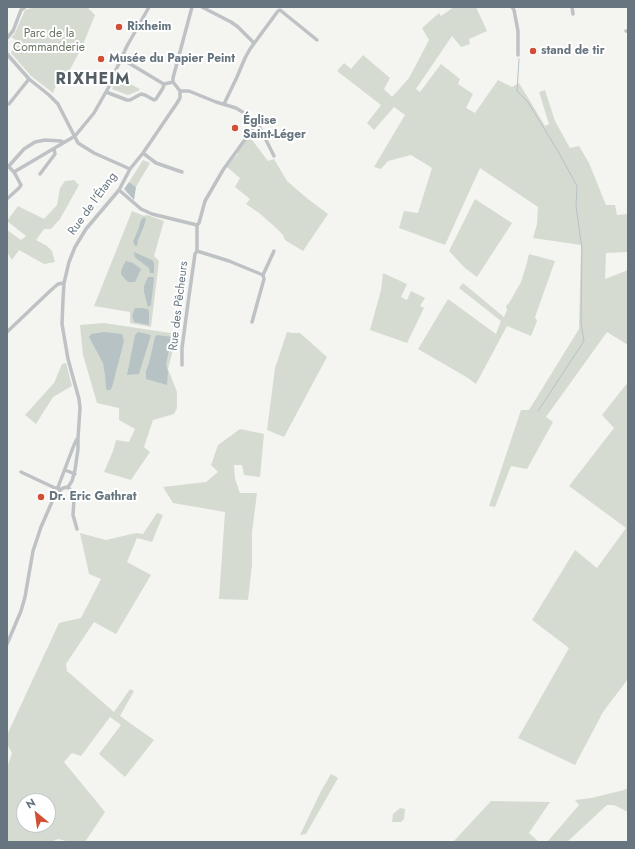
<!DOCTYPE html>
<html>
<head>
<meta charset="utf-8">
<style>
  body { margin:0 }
  #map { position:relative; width:635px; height:849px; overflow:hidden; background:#f4f4f1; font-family:Jost,sans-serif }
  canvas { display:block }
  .frame { position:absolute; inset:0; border:8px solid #66757f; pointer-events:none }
  .north { position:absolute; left:16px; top:793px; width:40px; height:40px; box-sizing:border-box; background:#fff; border:1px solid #c2c8cc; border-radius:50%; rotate:331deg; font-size:11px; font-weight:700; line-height:16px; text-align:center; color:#66757f }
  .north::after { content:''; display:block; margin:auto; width:14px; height:18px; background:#d14f34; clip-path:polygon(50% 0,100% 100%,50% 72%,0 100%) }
</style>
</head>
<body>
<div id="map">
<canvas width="635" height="849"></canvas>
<div class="frame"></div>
<div class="north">N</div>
</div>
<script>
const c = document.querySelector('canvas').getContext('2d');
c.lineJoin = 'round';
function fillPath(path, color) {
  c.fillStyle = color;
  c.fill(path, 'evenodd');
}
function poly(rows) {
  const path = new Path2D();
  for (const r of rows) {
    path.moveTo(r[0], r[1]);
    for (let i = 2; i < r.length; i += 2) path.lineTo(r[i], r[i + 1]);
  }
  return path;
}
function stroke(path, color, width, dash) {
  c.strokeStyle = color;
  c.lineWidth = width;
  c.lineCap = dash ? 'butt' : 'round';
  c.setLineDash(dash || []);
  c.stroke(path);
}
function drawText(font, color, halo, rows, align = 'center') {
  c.font = font + ' Jost,sans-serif';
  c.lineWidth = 4;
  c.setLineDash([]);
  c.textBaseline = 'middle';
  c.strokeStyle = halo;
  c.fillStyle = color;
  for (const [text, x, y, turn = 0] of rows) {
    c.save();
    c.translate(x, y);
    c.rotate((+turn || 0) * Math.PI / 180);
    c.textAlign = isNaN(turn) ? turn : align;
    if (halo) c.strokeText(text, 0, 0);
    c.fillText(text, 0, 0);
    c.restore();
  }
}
fillPath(poly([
  [35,7,87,7,95,15,82,47,64,81,58,80,53,93,31,76,11,53,16,40,11,37,14,35,25,10],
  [454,7,476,7,487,31,469,39,470,44,461,47,452,36,416,89,420,92,441,64,460,79,458,84,473,94,466,108,475,113,498,80,512,87,519,83,545,126,549,124,539,92,545,90,555,121,570,148,579,146,589,163,606,205,615,205,617,215,628,214,628,252,606,253,605,279,628,270,628,345,607,332,546,417,553,422,527,469,511,466,495,507,489,506,521,410,529,410,579,329,581,245,533,238,537,224,538,207,480,168,445,245,399,228,404,211,418,213,432,168,411,155,388,161,381,169,374,167,405,115,394,107,374,130,367,123,381,105,337,71,344,63,351,69,363,55,390,78,384,89,392,97,409,78,429,40,422,28,439,13,441,16],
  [117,77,140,89,138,91,128,95,112,89],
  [249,136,268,161,274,159,287,181,308,199,328,214,303,251,285,240,283,235,274,226,259,213,246,204,250,199,235,187,240,178,227,167,235,157,236,156,238,155,237,153],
  [143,160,150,163,136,187,129,182],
  [74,180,79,185,60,219,51,229,44,229,36,240,47,246,52,251,55,262,44,264,19,250,12,260,7,252,7,230,21,240,26,236,7,221,18,206,44,219,57,205,60,188,65,181],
  [475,199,512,223,477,277,465,268,449,251],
  [132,211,144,216,147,215,164,221,154,256,159,261,151,327,130,323,130,312,94,306],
  [529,254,555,261,535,317,537,321,531,336,507,326,476,384,468,378,418,349,448,299,496,334,501,321,459,288,463,283,504,317,507,310,506,306,509,303,521,282,526,266],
  [383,273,407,284,401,297,407,300,411,291,425,298,420,306,424,308,407,343,370,330,381,290],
  [104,323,177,334,168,369,177,392,177,408,174,414,153,420,144,447,150,452,131,480,104,472,113,451,116,440,129,442,135,429,119,420,119,408,97,403,83,355,80,325],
  [287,332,292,333,300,333,327,357,284,437,267,430,275,368],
  [66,363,72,386,53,397,36,424,25,415,54,383,62,364],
  [628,382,628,679,603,712,575,765,518,738,569,648,532,620,575,550,597,568,626,528,569,486,614,428,602,415],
  [240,429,264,434,260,477,244,475,242,465,234,465,235,479,240,493,257,493,252,532,252,565,248,600,219,599,225,512,173,503,163,487,206,482,218,472,211,465,218,445],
  [157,513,163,515,152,542,137,538,127,562,151,575,116,634,94,622,66,664,67,671,114,712,130,689,134,691,120,716,154,740,125,777,99,754,121,725,110,717,81,756,72,753,64,762,105,812,85,842,70,842,58,839,51,842,7,842,7,768,12,753,7,744,7,735,59,623,81,618,101,579,89,574,80,533,106,540,136,533,143,534],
  [24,801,48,801,48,825,24,825],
  [331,774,338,778,306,834,300,835,321,791],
  [628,788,628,812,614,805,607,805,567,842,547,842,579,805,575,800,591,798,624,790],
  [491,801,550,802,529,833,539,842,453,842],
  [400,808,405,809,404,819,401,822,392,822,393,814]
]), '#d6dbd2');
fillPath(poly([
  [129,182,136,187,134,200,124,189],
  [144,217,146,219,144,226,138,240,137,246,135,246,133,241,135,237,138,230,141,220],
  [134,252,152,260,154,263,154,273,150,273,149,268,137,259,135,257],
  [126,261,133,263,141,269,135,282,128,282,124,278,121,274,121,272,123,266],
  [148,277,153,277,154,279,151,305,148,307,144,292,144,286],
  [135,308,142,308,148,309,149,312,149,325,134,322,132,316],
  [104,332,122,334,124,341,112,387,110,390,107,390,106,388,105,375,103,363,89,337,91,334],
  [138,332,151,335,139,374,127,375,135,335],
  [157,335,172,337,166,364,168,372,167,385,146,379,146,371,149,363,155,337]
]), '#b7c2c5');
stroke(poly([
  [519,59,517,91,528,102,559,153,577,186,576,206,582,249,581,323,584,341,538,411]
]), '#b7c2c5', 1);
stroke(poly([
  [202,7,231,22,238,27,254,43],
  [512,7,514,10,518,31,518,55],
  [572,7,573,14],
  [626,31,628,31],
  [7,38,13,31,21,10,25,7],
  [7,54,29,79,49,95,58,104,78,143,94,153,130,169],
  [122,59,162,83,164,84,173,82],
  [173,82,180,91,189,91,216,102,236,108,249,116,259,126,274,156],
  [173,82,173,78,192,7],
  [106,92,127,100,130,100,141,94,145,95,154,100,156,99,163,88,164,84],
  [9,104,29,79],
  [224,104,237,77,245,58,250,49,278,11,280,10,317,40],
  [143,153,156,163,182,172],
  [8,166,14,172,21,185,19,188,8,198],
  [8,167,24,149,35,142,45,140,61,141,63,142],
  [14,172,75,136,94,113,111,83,115,72,127,46,149,7],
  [40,174,55,154,54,149],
  [119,190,141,209,152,214,197,225],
  [197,251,229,261,263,275,264,279,252,322],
  [263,275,274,251],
  [7,332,50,291,58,284,64,283],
  [182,365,182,348,188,303,195,254,197,251,197,225,199,223,205,201,223,170,257,123],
  [65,470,75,474],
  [21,472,55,488,59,488],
  [68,487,73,494,74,499,73,515,77,529],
  [55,495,63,488,68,487,72,481,75,470,78,449,78,438,80,408,79,399,68,359,62,324,63,299,64,283,69,262,75,247,86,229,119,190,130,169,143,153,177,103,180,98,180,91],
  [7,644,21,611,25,597,33,551,41,527,55,495,74,445,77,439]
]), '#bec2c5', 3.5);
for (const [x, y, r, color] of [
  [119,27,4,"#d14f34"],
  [533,51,4,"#d14f34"],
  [101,59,4,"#d14f34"],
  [235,128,4,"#d14f34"],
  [41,497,4,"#d14f34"]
]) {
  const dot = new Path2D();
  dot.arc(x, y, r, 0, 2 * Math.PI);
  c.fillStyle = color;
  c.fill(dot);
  stroke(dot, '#fff', 1.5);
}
drawText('bold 12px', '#66757f', '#fff', [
  ["Rixheim",127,27],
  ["stand de tir",541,51],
  ["Musée du Papier Peint",109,59],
  ["Église",243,121],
  ["Saint-Léger",243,135],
  ["Dr. Eric Gathrat",49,497]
], 'left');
drawText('12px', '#697764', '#fff', [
  ["Parc de la",49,34],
  ["Commanderie",49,48]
]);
drawText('12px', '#66757f', '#fff', [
  ["Rue de l'Étang",93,204,-54],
  ["Rue des Pêcheurs",179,306,-83]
]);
c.letterSpacing = '1px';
drawText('bold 16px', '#535e65', '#fff', [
  ["RIXHEIM",93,80]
]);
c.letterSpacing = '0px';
</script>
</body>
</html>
